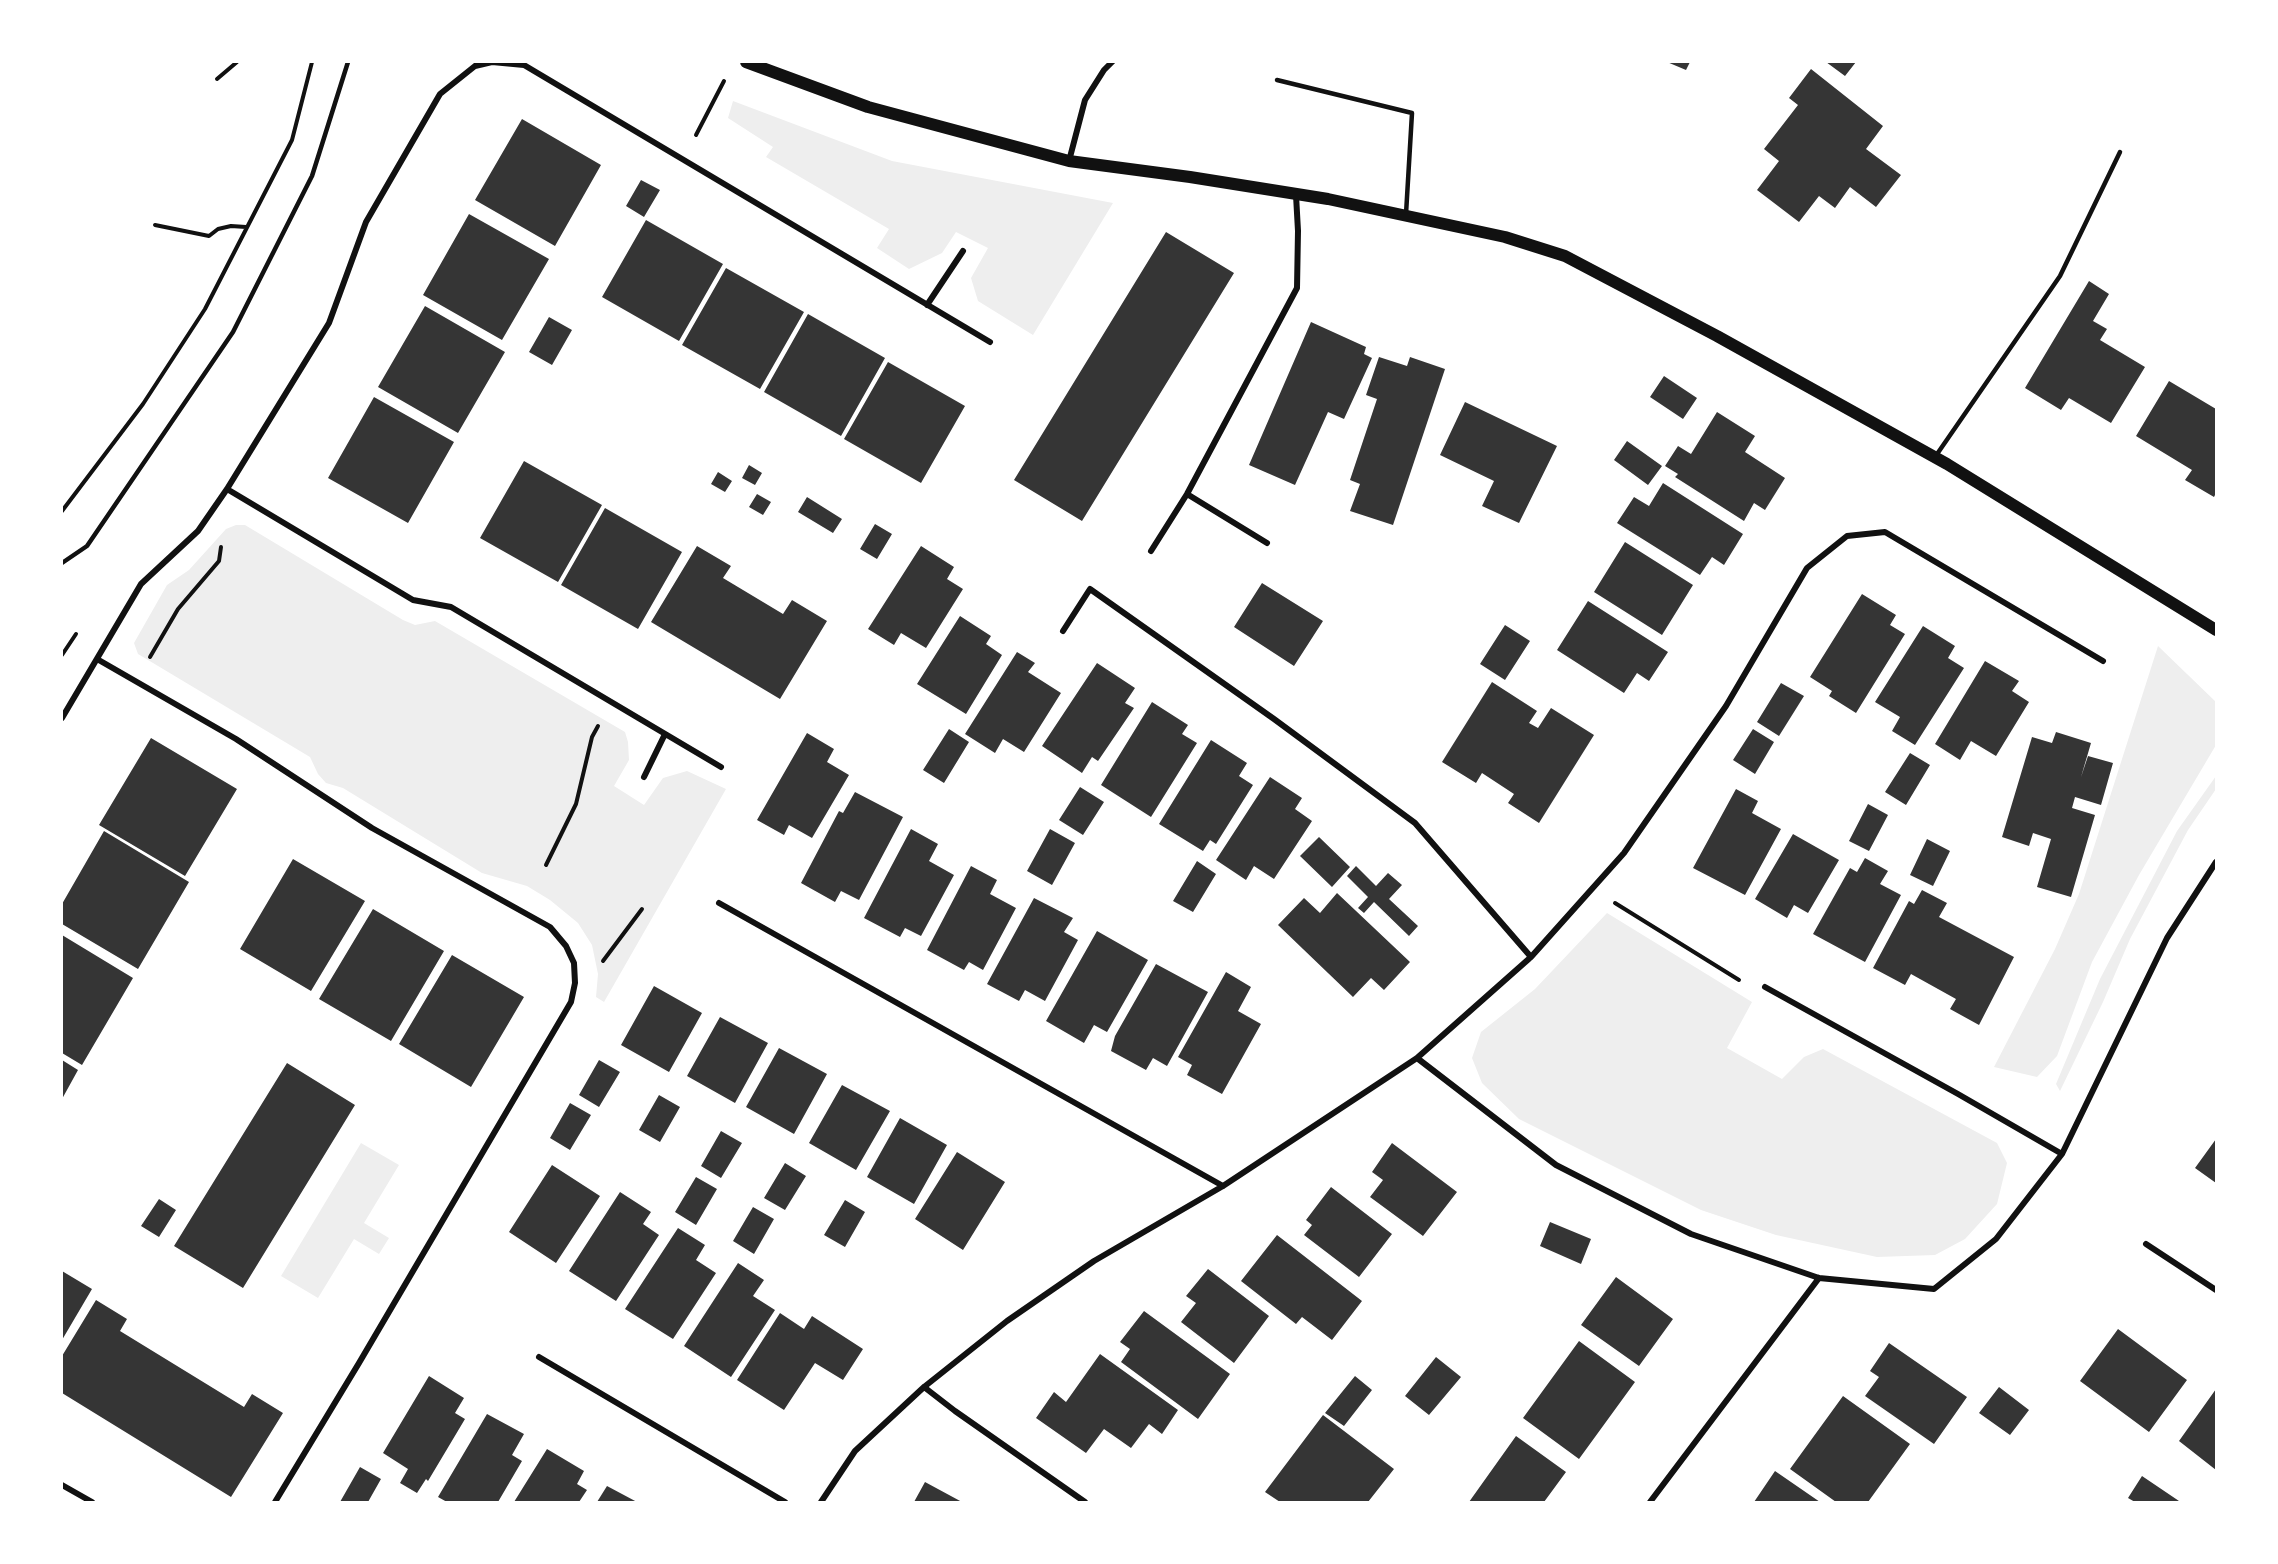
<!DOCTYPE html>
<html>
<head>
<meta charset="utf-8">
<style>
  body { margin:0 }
  #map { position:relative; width:2278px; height:1564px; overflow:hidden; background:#fff; font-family:Figtree,sans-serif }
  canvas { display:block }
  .frame { position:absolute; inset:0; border:63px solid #fff; pointer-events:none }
</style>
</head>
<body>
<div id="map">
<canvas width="2278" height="1564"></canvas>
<div class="frame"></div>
</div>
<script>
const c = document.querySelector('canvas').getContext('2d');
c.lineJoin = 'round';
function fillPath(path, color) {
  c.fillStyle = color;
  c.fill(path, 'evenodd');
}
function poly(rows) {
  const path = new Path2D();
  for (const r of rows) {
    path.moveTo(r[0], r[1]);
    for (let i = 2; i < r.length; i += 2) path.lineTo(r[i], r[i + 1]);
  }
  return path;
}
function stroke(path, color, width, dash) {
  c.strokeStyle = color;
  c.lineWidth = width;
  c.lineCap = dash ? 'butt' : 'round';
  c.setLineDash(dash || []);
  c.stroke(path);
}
fillPath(poly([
  [733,101,892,161,1113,203,1033,335,978,301,971,278,988,248,956,232,942,253,909,269,877,248,889,229,766,157,773,147,728,118],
  [236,525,245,525,403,620,415,625,435,621,625,732,628,742,629,760,614,786,644,805,663,778,687,771,726,789,604,1002,596,997,598,974,592,945,578,923,550,900,527,886,482,873,343,788,326,783,318,774,310,757,138,654,134,643,167,585,189,570,226,529],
  [2158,646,2216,702,2216,745,2139,875,2092,962,2057,1056,2037,1077,1994,1067,2055,949,2079,894],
  [2216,776,2216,789,2188,830,2130,939,2103,1002,2060,1091,2056,1084,2100,979,2177,831],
  [1607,913,1752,1002,1727,1048,1782,1079,1804,1057,1823,1049,1997,1143,2007,1163,1997,1204,1965,1239,1935,1255,1877,1257,1776,1235,1701,1210,1519,1119,1482,1083,1472,1058,1481,1032,1535,989],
  [361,1143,399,1165,364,1223,389,1238,379,1254,354,1239,318,1298,281,1276]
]), '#eee');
fillPath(poly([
  [1667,62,1690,62,1686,70],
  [1826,62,1856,62,1845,76],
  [1811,69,1883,126,1866,149,1901,175,1876,207,1850,187,1835,208,1819,196,1799,222,1757,190,1779,161,1764,149,1798,105,1789,98],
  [522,119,601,165,555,246,475,200],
  [641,180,660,190,644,217,626,206],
  [469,214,549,259,502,340,423,295],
  [646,220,723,264,679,341,602,297],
  [1166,232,1234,273,1082,521,1014,480],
  [726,268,804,312,760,389,682,345],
  [2089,281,2109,294,2093,321,2107,329,2100,340,2145,367,2111,423,2069,398,2061,410,2025,388],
  [425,306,505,352,458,433,378,387],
  [808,314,885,358,841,436,764,392],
  [549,317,572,330,552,365,529,352],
  [1311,322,1366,347,1364,354,1372,358,1344,419,1328,412,1295,485,1249,465],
  [1379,357,1407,366,1410,357,1445,369,1393,525,1350,511,1360,484,1350,480,1377,399,1366,395],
  [888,362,965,406,921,483,844,439],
  [1664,376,1697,398,1683,419,1650,397],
  [2169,381,2216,409,2216,493,2214,497,2185,480,2192,470,2136,436],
  [374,397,454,442,408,523,328,478],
  [1465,402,1557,446,1519,523,1482,506,1494,481,1440,455],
  [1717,412,1755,436,1745,452,1785,478,1765,510,1754,503,1744,521,1675,477,1678,474,1665,466,1678,446,1691,454],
  [1627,441,1662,466,1648,485,1614,460],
  [524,461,602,505,558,582,480,538],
  [749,465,762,473,755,485,742,478],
  [718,472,732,481,725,492,711,484],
  [1663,483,1743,534,1724,565,1712,557,1700,575,1617,523,1634,497,1649,506],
  [757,494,771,502,763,515,749,507],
  [807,497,842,519,833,533,798,512],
  [605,508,682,552,638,629,561,585],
  [875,524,892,534,877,559,860,549],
  [1625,542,1693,585,1662,635,1594,592],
  [697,546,731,566,723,578,783,614,792,600,827,621,780,699,651,622],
  [921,546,954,567,947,579,963,589,926,648,901,633,894,645,868,629],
  [1262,583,1323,621,1294,666,1234,627],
  [1862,594,1896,615,1890,625,1905,634,1856,713,1829,696,1832,691,1810,677],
  [1588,601,1668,652,1649,681,1637,673,1624,693,1557,650],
  [960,616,991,636,986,644,1002,655,966,714,917,684],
  [1505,625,1530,641,1505,680,1480,664],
  [1923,626,1955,646,1948,658,1964,668,1915,745,1892,731,1900,717,1875,702],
  [1017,652,1035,663,1028,672,1061,693,1024,752,1003,739,995,753,965,734],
  [1985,661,2019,681,2012,691,2029,702,1996,756,1971,741,1960,760,1935,744],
  [1097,663,1135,688,1125,703,1134,708,1098,761,1092,757,1082,773,1042,746],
  [1492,682,1537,711,1529,723,1538,728,1551,708,1594,735,1539,823,1508,803,1514,794,1482,773,1476,783,1442,762],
  [1781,683,1804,696,1779,736,1757,722],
  [1152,702,1188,725,1182,734,1197,743,1151,817,1101,785],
  [949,729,969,742,944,783,923,770],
  [1753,729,1774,742,1755,774,1733,760],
  [2056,732,2091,743,2081,777,2088,756,2113,763,2101,805,2075,797,2072,808,2095,815,2071,897,2037,887,2051,839,2033,833,2029,846,2002,837,2032,737,2052,743],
  [807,733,834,749,827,762,849,775,812,838,789,825,784,835,757,820],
  [151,738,237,789,185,876,99,825],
  [1211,740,1247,763,1239,776,1253,785,1216,844,1210,840,1203,851,1159,824],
  [1910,753,1930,765,1906,805,1885,792],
  [1270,777,1302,798,1295,809,1312,821,1274,879,1254,866,1246,880,1216,860],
  [1080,787,1104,802,1083,835,1059,820],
  [1736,789,1758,801,1752,813,1781,829,1745,895,1693,868],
  [855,792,903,817,859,900,841,891,835,902,801,883,839,811,843,813],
  [1868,804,1888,815,1869,851,1849,841],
  [911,829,938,844,929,861,954,875,921,936,905,928,900,937,864,918],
  [1050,829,1075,843,1052,885,1027,871],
  [104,831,189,882,138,969,62,924,62,904],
  [1793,834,1839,860,1808,913,1794,905,1787,918,1755,899],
  [1319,837,1350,867,1332,887,1300,856],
  [1927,839,1950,851,1933,886,1910,875],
  [1865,858,1888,871,1880,884,1901,895,1865,962,1813,934,1850,868,1857,872],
  [293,859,365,901,311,991,240,949],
  [1197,861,1216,874,1193,912,1173,901],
  [971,866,997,880,990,894,1016,908,983,970,969,962,964,970,927,950],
  [1356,866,1376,886,1388,873,1402,885,1389,899,1418,926,1409,936,1374,902,1364,913,1358,908,1368,897,1347,876],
  [1922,890,1947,903,1939,917,2014,957,1979,1025,1950,1009,1956,999,1911,974,1905,985,1873,968,1909,901,1914,904],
  [1337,893,1410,962,1384,990,1371,978,1353,997,1278,925,1304,898,1320,913],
  [1034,898,1073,918,1064,932,1078,940,1045,1001,1025,990,1019,1001,987,984],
  [373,909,444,951,391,1041,319,999],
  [1097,931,1148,960,1107,1032,1094,1025,1084,1043,1046,1021],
  [62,935,133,978,82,1065,62,1053],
  [452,955,524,997,471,1087,399,1044],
  [1156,964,1208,992,1167,1066,1153,1058,1146,1070,1111,1051,1115,1036],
  [1226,972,1251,987,1238,1011,1261,1024,1222,1094,1187,1075,1192,1065,1178,1057],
  [654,986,702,1013,669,1072,621,1045],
  [720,1017,768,1043,735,1103,687,1076],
  [779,1048,827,1074,794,1134,746,1107],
  [62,1060,78,1070,62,1099],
  [599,1060,620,1072,599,1107,579,1095],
  [287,1063,355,1105,243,1288,174,1246],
  [842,1085,890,1111,856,1170,809,1143],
  [659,1095,680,1107,660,1142,639,1130],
  [570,1103,591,1115,570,1150,550,1138],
  [900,1118,947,1145,914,1204,867,1177],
  [721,1131,742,1143,721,1178,701,1166],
  [2216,1139,2216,1183,2195,1168],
  [1392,1143,1457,1192,1423,1236,1370,1197,1383,1180,1372,1172],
  [957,1152,1005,1182,963,1250,915,1219],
  [785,1163,806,1176,785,1210,764,1198],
  [552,1165,600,1196,556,1263,509,1232],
  [696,1177,717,1189,696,1225,675,1212],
  [1331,1187,1392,1234,1359,1277,1304,1235,1312,1225,1306,1220],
  [620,1192,651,1212,643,1224,659,1235,616,1301,569,1271],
  [159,1199,176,1210,159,1237,141,1226],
  [845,1200,865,1212,845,1247,824,1235],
  [753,1207,774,1219,754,1254,733,1241],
  [1550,1222,1591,1239,1581,1264,1540,1246],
  [678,1228,705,1245,696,1260,716,1273,673,1339,625,1309],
  [1277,1235,1362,1301,1332,1340,1302,1317,1296,1324,1241,1281],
  [738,1263,764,1280,753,1296,775,1310,731,1377,684,1346],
  [1208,1269,1269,1316,1234,1363,1181,1322,1196,1303,1186,1296],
  [62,1271,92,1289,62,1340],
  [1616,1277,1673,1319,1639,1366,1581,1325],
  [96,1300,127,1319,120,1331,244,1407,252,1394,283,1413,231,1497,62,1393,62,1356],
  [1144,1311,1230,1374,1198,1419,1121,1362,1130,1349,1120,1342],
  [780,1313,804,1329,812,1316,863,1349,843,1380,815,1363,784,1410,737,1380],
  [2118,1329,2187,1380,2149,1432,2080,1381],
  [1579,1341,1635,1382,1579,1459,1523,1418],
  [1889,1343,1967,1397,1934,1444,1865,1396,1879,1377,1870,1371],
  [1100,1354,1178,1410,1162,1434,1149,1424,1131,1448,1104,1429,1086,1453,1036,1418,1054,1392,1066,1402],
  [1436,1357,1461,1377,1429,1415,1405,1396],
  [429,1376,464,1398,455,1413,465,1419,428,1481,426,1479,417,1493,400,1483,408,1469,383,1453],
  [1355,1376,1372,1390,1344,1426,1325,1413],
  [1999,1387,2029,1410,2010,1435,1979,1413],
  [2216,1389,2216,1470,2179,1441],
  [1843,1396,1910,1444,1868,1502,1836,1502,1790,1469],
  [487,1414,524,1434,512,1455,522,1461,498,1502,447,1502,438,1497],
  [1323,1415,1394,1469,1368,1502,1280,1502,1265,1492],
  [1516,1436,1566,1472,1544,1502,1469,1502],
  [547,1449,584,1471,577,1484,587,1490,579,1502,514,1502],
  [360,1467,381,1479,368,1502,340,1502],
  [1775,1471,1820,1502,1754,1502],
  [2142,1476,2179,1501,2178,1502,2135,1502,2128,1498],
  [925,1482,962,1502,914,1502],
  [607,1486,637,1502,597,1502]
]), '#353535');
stroke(poly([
  [217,79,237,62],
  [696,135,724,81],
  [155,225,209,236,218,229,231,226,246,227],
  [62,511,143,404,205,309,292,140,312,62],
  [62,655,76,634],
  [150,657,178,609,219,561,221,547],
  [546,865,576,804,592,737,598,726],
  [1615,903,1739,980],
  [603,961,642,909]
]), '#111', 4);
stroke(poly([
  [1277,80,1412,113,1406,214],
  [1935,457,2060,276,2120,152],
  [62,563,87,546,233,332,312,176,348,62]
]), '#111', 4.5);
stroke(poly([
  [1069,161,1085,100,1104,70,1112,62],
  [927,305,963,251],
  [227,489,413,600,451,607,721,767],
  [1187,494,1267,543],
  [1151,551,1187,494,1297,288,1298,231,1296,195],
  [1063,631,1090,589,1274,719,1415,823,1531,957,1417,1058],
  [97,659,236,739,372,828,550,927,566,946,574,963,575,983,571,1002,359,1363,275,1502],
  [62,718,141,584,198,531,227,489,329,323,366,222,440,94,475,66,492,62,524,65,990,342],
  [644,777,665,734],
  [719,903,1223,1186],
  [1531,957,1624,853,1726,706,1807,568,1847,536,1885,532,2103,661],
  [1765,987,1958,1094,2062,1154],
  [2146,1244,2216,1290],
  [539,1357,785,1502],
  [924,1387,955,1411,1085,1502],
  [62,1485,92,1502],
  [821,1502,855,1451,924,1387,1007,1321,1094,1261,1223,1186,1417,1058,1556,1165,1691,1234,1819,1278,1934,1289,1996,1239,2062,1154,2167,938,2216,862],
  [1650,1502,1819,1278]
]), '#111', 6);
stroke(poly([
  [746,62,868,107,1069,161,1190,177,1328,199,1505,237,1565,256,1717,336,1947,464,2216,630]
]), '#111', 12);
</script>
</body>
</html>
